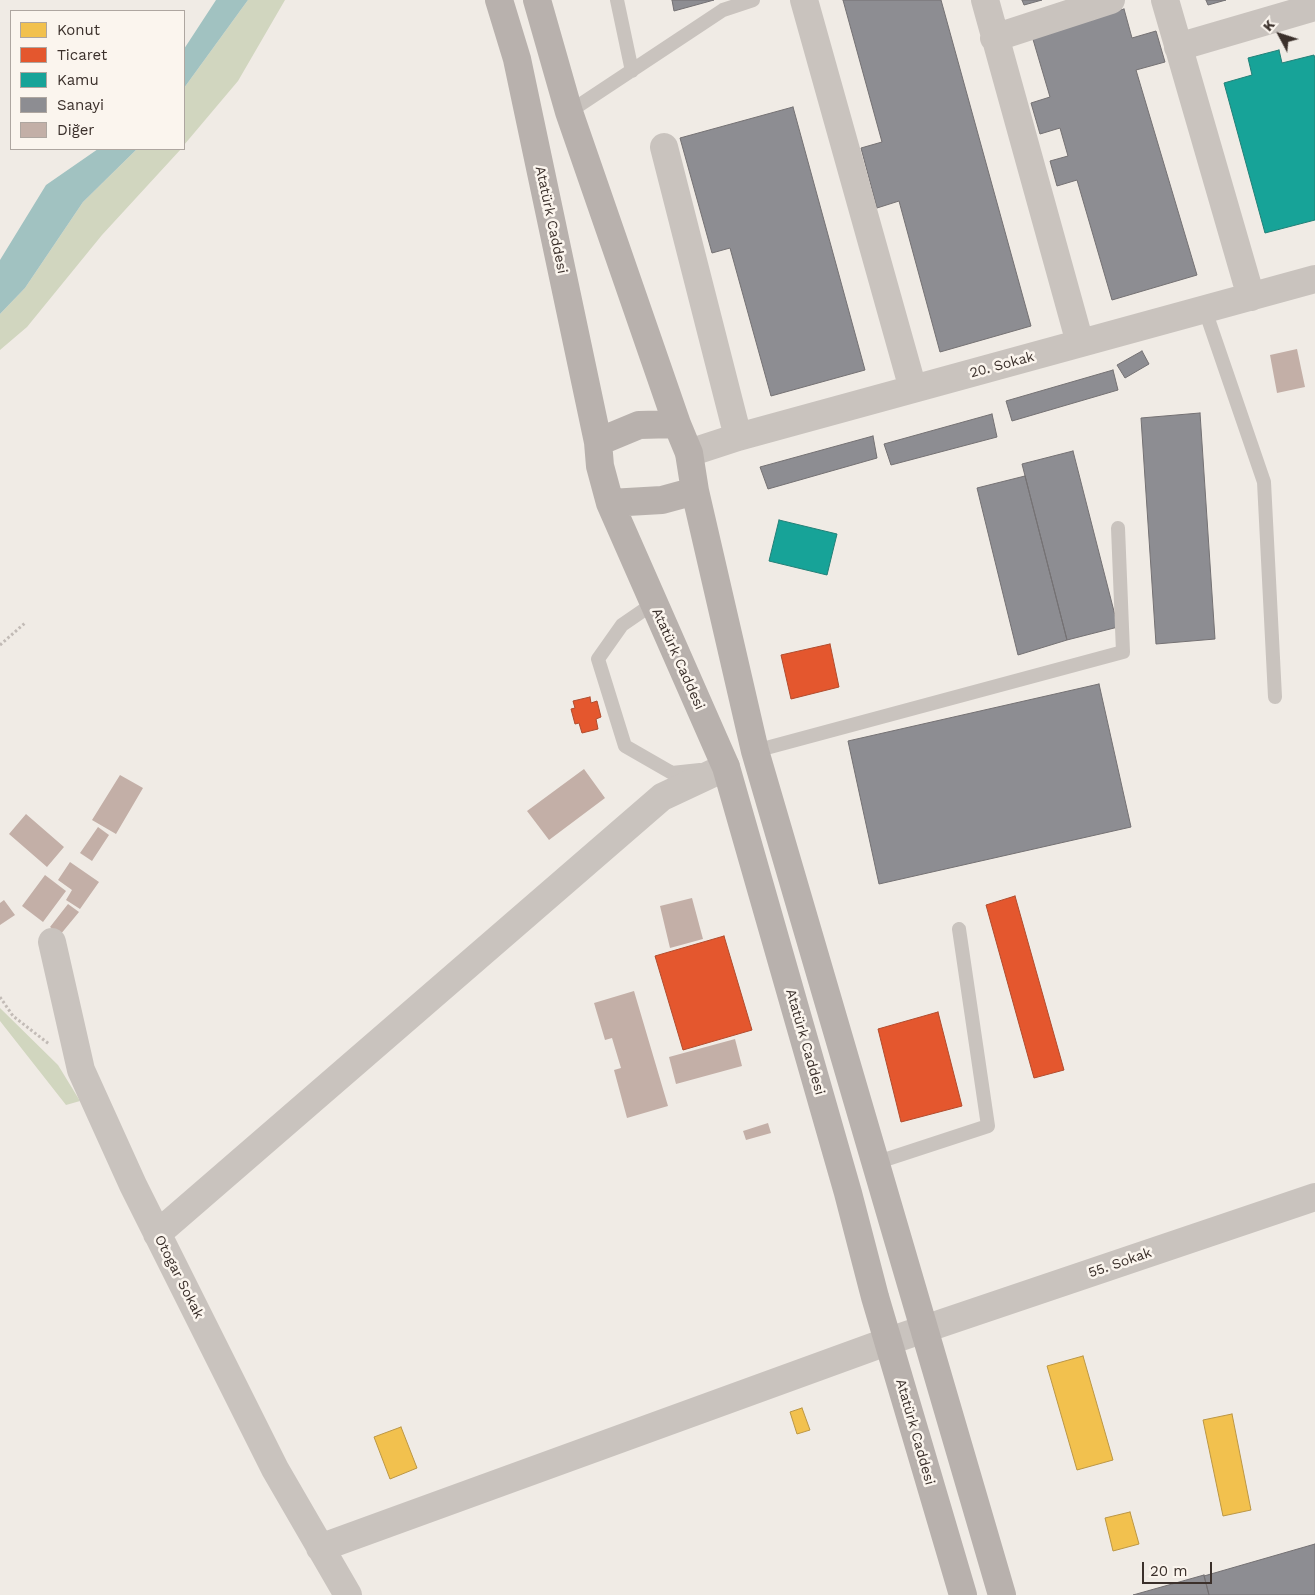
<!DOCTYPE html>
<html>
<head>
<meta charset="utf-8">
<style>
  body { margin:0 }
  #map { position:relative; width:1315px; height:1595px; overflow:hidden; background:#f0ebe5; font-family:"Work Sans",sans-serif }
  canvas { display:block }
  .legend { position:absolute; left:10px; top:10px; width:175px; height:140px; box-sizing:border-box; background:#fbf5ee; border:1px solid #aea6a0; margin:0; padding:6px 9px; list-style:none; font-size:15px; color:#3b302b }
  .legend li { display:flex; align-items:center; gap:10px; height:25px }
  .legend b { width:25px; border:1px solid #aea6a0 }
  .north { position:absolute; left:1255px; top:10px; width:50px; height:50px; -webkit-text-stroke:4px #fbf5ee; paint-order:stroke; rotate:310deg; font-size:14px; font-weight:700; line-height:20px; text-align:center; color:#3b302b }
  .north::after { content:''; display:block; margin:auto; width:18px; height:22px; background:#3b302b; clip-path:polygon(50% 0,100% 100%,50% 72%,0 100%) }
  .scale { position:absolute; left:1142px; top:1562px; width:70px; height:22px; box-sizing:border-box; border:2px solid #3b302b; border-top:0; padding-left:6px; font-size:15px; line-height:18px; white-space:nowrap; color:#3b302b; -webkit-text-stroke:4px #fbf5ee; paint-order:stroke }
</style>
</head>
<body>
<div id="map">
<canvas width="1315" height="1595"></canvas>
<ul class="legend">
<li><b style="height:14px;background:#f2c14e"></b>Konut</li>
<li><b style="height:14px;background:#e4572e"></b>Ticaret</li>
<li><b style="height:14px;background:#17a398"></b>Kamu</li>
<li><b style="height:14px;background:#8d8d92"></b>Sanayi</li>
<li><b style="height:14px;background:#c3afa7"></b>Diğer</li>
</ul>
<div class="north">K</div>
<div class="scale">20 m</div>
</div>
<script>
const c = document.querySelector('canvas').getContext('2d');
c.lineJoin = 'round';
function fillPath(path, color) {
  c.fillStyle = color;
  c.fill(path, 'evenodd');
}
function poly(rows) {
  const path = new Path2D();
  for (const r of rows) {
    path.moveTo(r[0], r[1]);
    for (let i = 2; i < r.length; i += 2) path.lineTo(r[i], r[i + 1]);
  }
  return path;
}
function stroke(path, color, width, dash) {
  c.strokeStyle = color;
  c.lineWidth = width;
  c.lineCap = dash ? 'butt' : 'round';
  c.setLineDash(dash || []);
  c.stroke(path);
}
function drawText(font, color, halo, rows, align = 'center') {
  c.font = font + ' "Work Sans",sans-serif';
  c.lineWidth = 5;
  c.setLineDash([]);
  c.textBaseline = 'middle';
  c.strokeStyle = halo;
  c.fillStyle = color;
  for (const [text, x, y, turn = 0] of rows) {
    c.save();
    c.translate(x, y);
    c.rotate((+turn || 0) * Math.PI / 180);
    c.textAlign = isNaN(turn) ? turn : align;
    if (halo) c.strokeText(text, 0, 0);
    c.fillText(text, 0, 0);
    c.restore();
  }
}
fillPath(poly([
  [248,0,285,0,238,81,184,145,184,88],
  [137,149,181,149,102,235,27,327,0,350,0,314,25,288,83,202],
  [0,1008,58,1065,80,1101,66,1105,0,1021]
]), '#d1d6bf');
fillPath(poly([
  [216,0,248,0,184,88,184,49],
  [98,149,137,149,83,202,25,288,0,314,0,260,46,185]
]), '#a1c2c1');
const homes = poly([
  [1083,1356,1113,1460,1077,1470,1047,1366,1083,1356],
  [802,1408,810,1430,797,1434,790,1412,802,1408],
  [1232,1414,1251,1510,1223,1516,1203,1420,1232,1414],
  [401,1427,417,1468,390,1479,374,1437,401,1427],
  [1130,1512,1139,1544,1113,1551,1105,1518,1130,1512]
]);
fillPath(homes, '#f2c14e');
stroke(homes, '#bb9644', 1);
const shops = poly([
  [830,644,839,687,791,699,781,655,830,644],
  [590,697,591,703,597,701,601,717,596,719,598,729,582,733,579,723,575,724,571,709,575,708,573,701,590,697],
  [1015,896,1064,1070,1034,1078,986,905,1015,896],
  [724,936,752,1030,683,1050,655,956,724,936],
  [938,1012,962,1106,901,1122,878,1029,938,1012]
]);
fillPath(shops, '#e4572e');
stroke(shops, '#b14b2d', 1);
const public = poly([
  [1279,50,1282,63,1314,55,1315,59,1315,220,1265,233,1224,83,1252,75,1248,58,1279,50],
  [779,520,837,534,827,575,769,561,779,520]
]);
fillPath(public, '#17a398');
stroke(public, '#228077', 1);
const industry = poly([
  [672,0,714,0,674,11,672,0],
  [843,0,941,0,1031,326,940,352,899,201,877,208,861,148,882,142,843,0],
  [1022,0,1042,0,1024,5,1022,0],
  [1206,0,1226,0,1208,5,1206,0],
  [1124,9,1132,38,1156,31,1165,62,1136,70,1197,275,1112,300,1077,180,1057,186,1050,161,1068,156,1060,128,1040,134,1031,103,1050,97,1032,36,1124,9],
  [793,107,865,370,771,396,730,248,712,253,680,138,793,107],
  [1142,351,1149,364,1125,378,1117,365,1142,351],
  [1113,370,1118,390,1012,421,1006,401,1113,370],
  [1200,413,1215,639,1156,644,1141,418,1200,413],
  [992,414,997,437,891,465,884,444,992,414],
  [873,436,877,458,768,489,760,467,873,436],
  [1073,451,1118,627,1067,640,1022,464,1073,451],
  [1025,476,1067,640,1018,655,977,488,1025,476],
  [1099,684,1131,827,879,884,848,741,1099,684],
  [1315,1544,1315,1595,1209,1595,1204,1576,1315,1544],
  [1204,1575,1209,1595,1133,1595,1204,1575]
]);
fillPath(industry, '#8d8d92');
stroke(industry, '#747173', 1);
fillPath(poly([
  [1297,349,1305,387,1277,393,1270,355],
  [584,769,605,798,549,840,527,811],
  [120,775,143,788,116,834,92,820],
  [26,814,64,847,47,867,9,834],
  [98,827,109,835,92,861,80,853],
  [70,862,99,882,80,909,66,900,72,890,58,880],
  [45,875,66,891,43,922,22,906],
  [692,898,703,939,670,948,660,906],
  [4,900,15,915,0,925,0,903],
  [68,904,79,912,60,935,50,927],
  [634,991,668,1106,627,1118,614,1070,621,1068,612,1038,605,1040,594,1003],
  [735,1039,742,1066,676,1084,669,1057],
  [768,1123,771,1133,746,1140,743,1131]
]), '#c3afa7');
stroke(poly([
  [0,645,25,623],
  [0,997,13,1016,49,1044]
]), '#c2bbb6', 3, [2.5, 2.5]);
stroke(poly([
  [617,0,632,71],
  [569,112,723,10,753,0],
  [1205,310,1264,482,1275,697],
  [654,603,622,625,598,659,625,746,672,773,700,770],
  [755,751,1123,652,1118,528],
  [875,1163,988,1126,959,929]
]), '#c9c3be', 14);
stroke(poly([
  [804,0,913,389],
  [985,0,1080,343],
  [1165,0,1251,297],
  [994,38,1111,0],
  [1178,47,1315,7],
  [664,147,738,437],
  [689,453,738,437,1315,279],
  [52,942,81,1070,133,1185,275,1469,348,1595],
  [157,1234,662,797,726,767],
  [320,1548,889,1341,1315,1197]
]), '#c9c3be', 28);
stroke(poly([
  [499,0,517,59,598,442,600,466,610,503,726,767,848,1193,875,1297,963,1595],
  [537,0,569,112,677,424,689,453,695,491,755,751,1002,1595],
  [598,442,639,425,677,424],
  [610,503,662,500,695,491]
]), '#b8b1ad', 28);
drawText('14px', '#3b302b', '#fbf5ee', [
  ["Atatürk Caddesi",551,220,78],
  ["20. Sokak",1002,365,-15],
  ["Atatürk Caddesi",678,659,66],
  ["Atatürk Caddesi",805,1042,74],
  ["55. Sokak",1120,1263,-19],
  ["Otogar Sokak",179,1277,63],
  ["Atatürk Caddesi",915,1432,74]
]);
</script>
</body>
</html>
